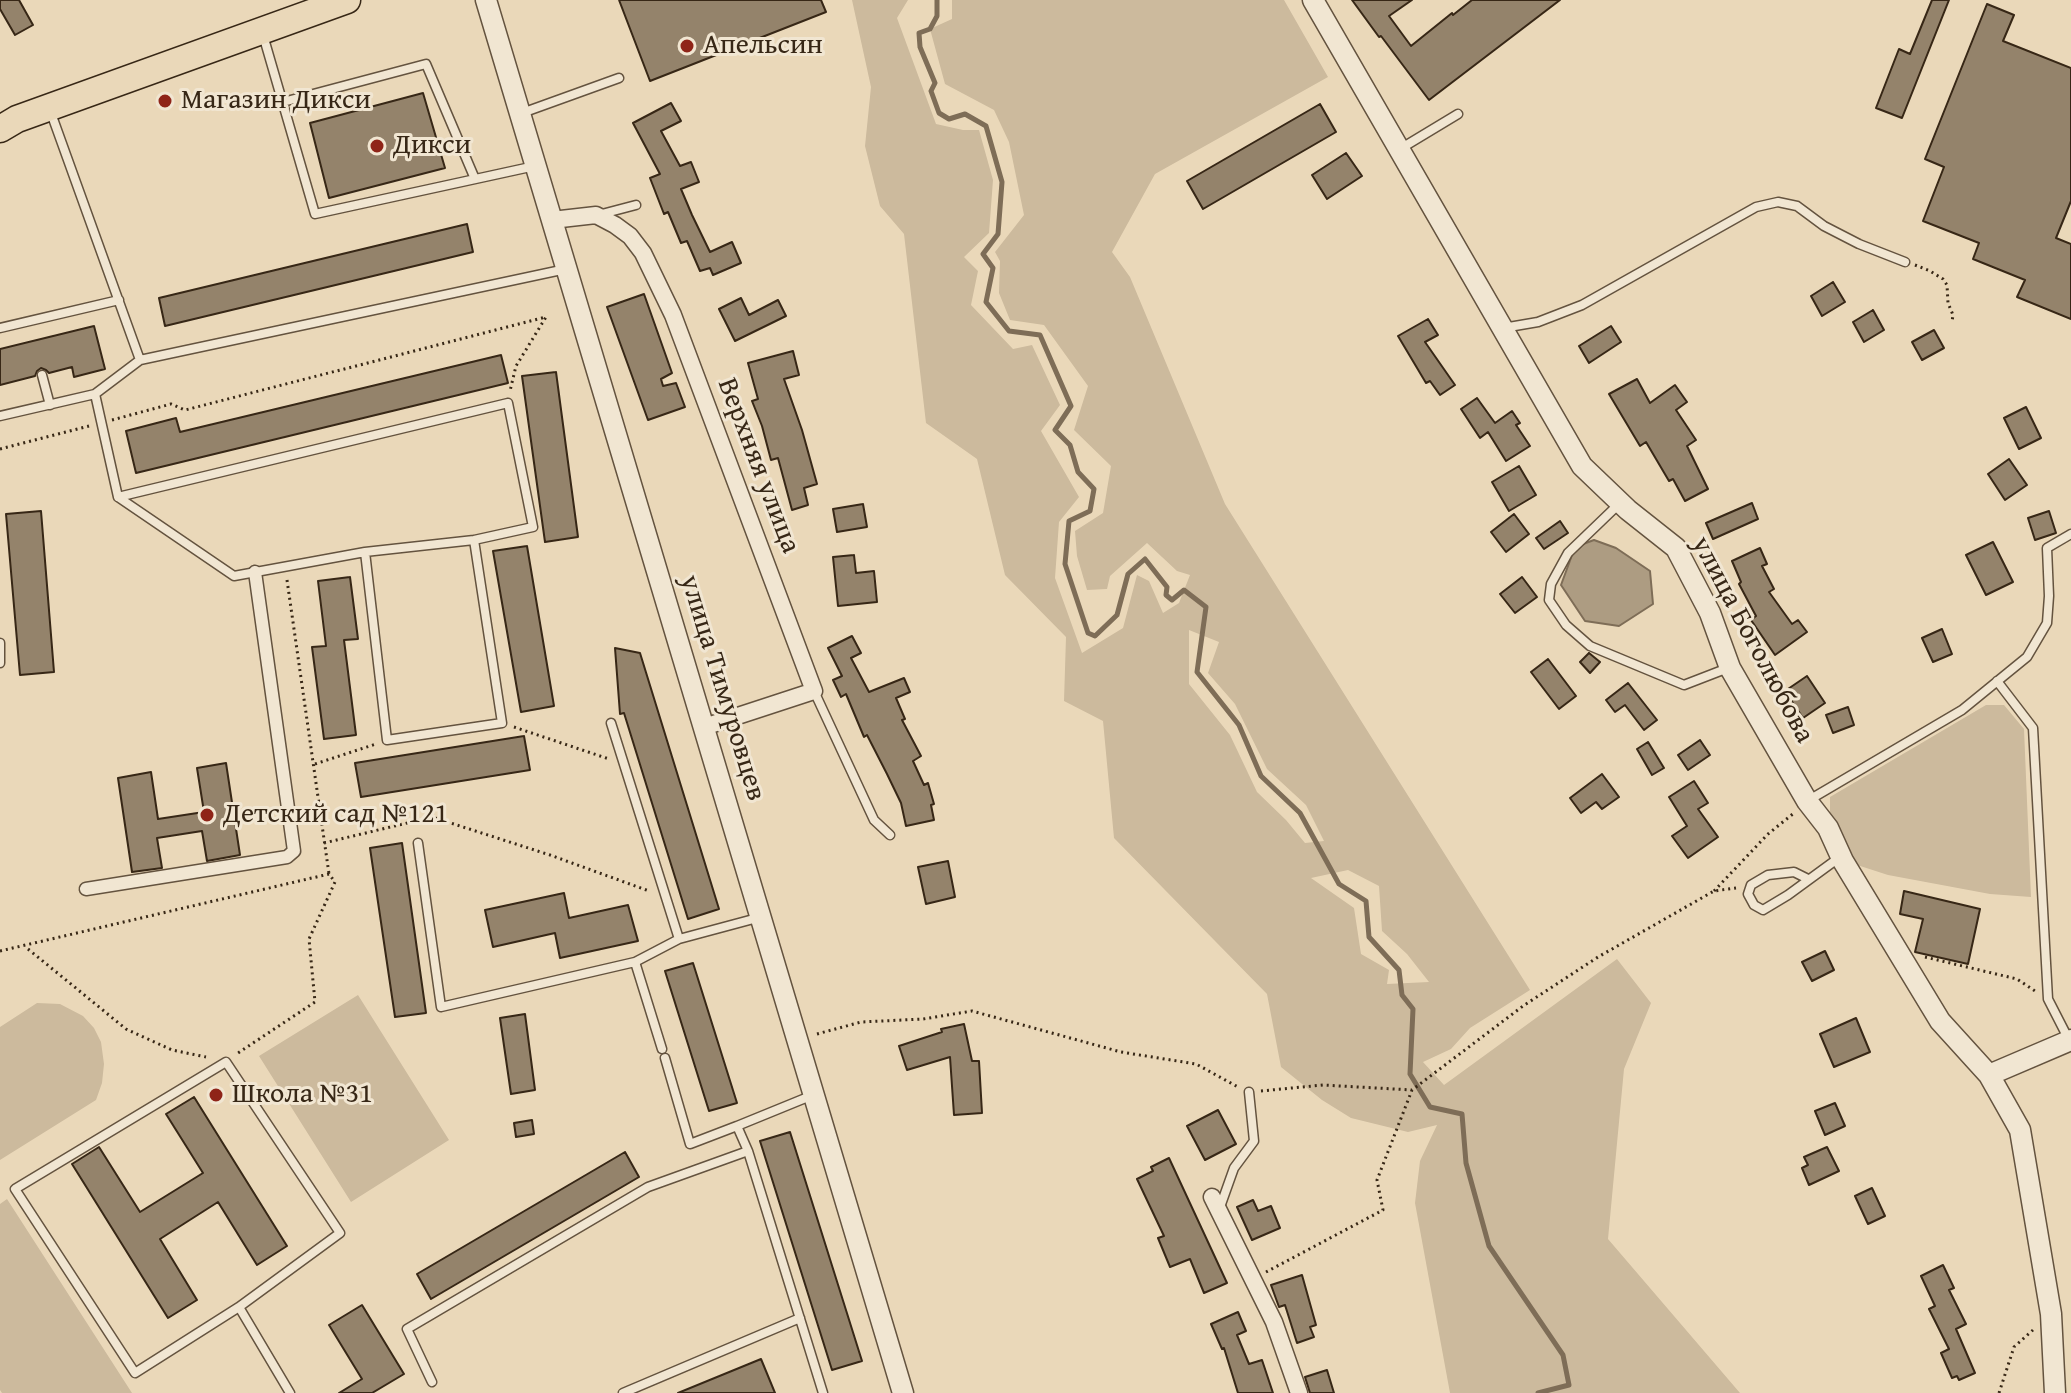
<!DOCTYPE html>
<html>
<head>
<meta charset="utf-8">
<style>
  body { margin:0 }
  canvas { display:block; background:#ead8b9 }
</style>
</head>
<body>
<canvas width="2071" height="1393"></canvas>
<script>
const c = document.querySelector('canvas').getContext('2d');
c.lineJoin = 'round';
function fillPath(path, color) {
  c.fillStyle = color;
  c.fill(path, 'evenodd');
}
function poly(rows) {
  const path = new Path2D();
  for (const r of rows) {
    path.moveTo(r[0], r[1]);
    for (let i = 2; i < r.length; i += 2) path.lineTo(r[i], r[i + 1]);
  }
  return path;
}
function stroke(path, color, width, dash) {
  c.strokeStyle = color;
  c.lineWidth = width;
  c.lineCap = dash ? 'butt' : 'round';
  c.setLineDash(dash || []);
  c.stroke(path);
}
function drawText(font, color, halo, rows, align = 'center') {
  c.font = font + ' "Gentium Book Plus",serif';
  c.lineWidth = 6;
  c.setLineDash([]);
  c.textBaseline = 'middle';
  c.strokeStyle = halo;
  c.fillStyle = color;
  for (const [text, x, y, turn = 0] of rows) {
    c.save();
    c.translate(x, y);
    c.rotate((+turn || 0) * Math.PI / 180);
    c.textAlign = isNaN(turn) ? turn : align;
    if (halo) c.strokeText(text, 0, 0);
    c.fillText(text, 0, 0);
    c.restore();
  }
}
fillPath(poly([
  [852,0,908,0,897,18,936,124,963,130,979,130,993,180,989,233,964,257,978,271,971,305,1013,349,1032,345,1060,405,1041,431,1079,497,1059,522,1055,578,1082,653,1123,628,1137,575,1149,581,1163,613,1179,603,1190,575,1177,571,1147,543,1110,576,1107,589,1087,590,1077,556,1075,531,1103,513,1111,466,1074,430,1088,386,1044,325,1010,320,999,293,1000,261,995,252,1024,215,1009,142,994,110,945,84,930,29,952,19,952,0,1284,0,1328,77,1155,174,1112,252,1130,277,1225,504,1530,990,1470,1028,1451,1049,1423,1062,1444,1085,1617,959,1651,1003,1624,1069,1608,1239,1740,1393,1450,1393,1415,1203,1420,1161,1437,1125,1408,1132,1351,1118,1322,1100,1281,1067,1267,994,1114,838,1103,721,1064,701,1066,637,1005,575,977,459,926,423,904,234,880,206,865,146,871,87],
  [1189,630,1219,642,1208,673,1235,704,1267,769,1306,805,1324,841,1305,843,1286,820,1257,792,1230,735,1189,684],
  [1348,870,1379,886,1382,931,1407,954,1429,982,1387,984,1389,970,1361,954,1354,908,1311,878],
  [1986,705,2004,705,2024,729,2031,897,1990,894,1888,875,1854,864,1830,816,1830,797],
  [358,995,449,1140,351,1202,259,1056],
  [37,1003,60,1004,83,1016,94,1028,101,1042,104,1064,102,1083,96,1100,0,1160,0,1027],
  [7,1199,132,1393,2,1393,0,1390,0,1204]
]), '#ccba9d');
const water = poly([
  [1594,540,1616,548,1650,571,1653,604,1619,626,1585,621,1561,585,1575,547,1594,540]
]);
fillPath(water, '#ad9c82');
stroke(water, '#7e6d57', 2);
stroke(poly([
  [937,0,937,16,930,29,919,33,920,47,935,83,931,91,939,113,949,119,965,114,986,126,1002,182,998,234,983,254,993,268,986,302,1009,331,1040,335,1071,406,1055,430,1070,445,1078,472,1094,489,1090,511,1069,521,1065,564,1088,633,1095,636,1117,615,1128,574,1145,559,1167,587,1166,595,1172,600,1184,590,1206,607,1197,672,1239,725,1261,776,1300,813,1339,884,1366,901,1369,937,1399,970,1402,995,1413,1009,1410,1074,1430,1107,1462,1114,1466,1163,1489,1246,1563,1355,1569,1385,1538,1393]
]), '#7e6d57', 5);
const building = poly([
  [0,0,19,0,33,25,15,35,0,9,0,0],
  [619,0,821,0,826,12,650,81,619,0],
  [1352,0,1412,0,1389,16,1411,46,1452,13,1453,15,1472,0,1560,0,1429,100,1381,36,1379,37,1352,0],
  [1932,0,1949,0,1902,118,1876,108,1899,49,1910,54,1932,0],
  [1987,4,2014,15,2003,41,2071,68,2071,201,2056,238,2071,244,2071,319,2017,297,2025,280,1973,259,1979,243,1923,221,1944,167,1925,159,1987,4],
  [423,93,445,168,329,198,310,123,423,93],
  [671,103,681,121,661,131,680,166,691,162,699,182,681,189,692,215,710,252,732,242,741,263,713,275,710,268,700,271,687,241,681,243,668,212,664,214,650,178,660,174,633,123,671,103],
  [1320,104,1336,132,1203,209,1187,181,1320,104],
  [1346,153,1362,176,1327,199,1312,175,1346,153],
  [467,224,473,252,165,326,159,298,467,224],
  [1833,282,1845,302,1822,316,1811,296,1833,282],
  [644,294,672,373,661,379,663,386,676,383,685,407,648,420,607,307,644,294],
  [741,298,749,315,778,300,786,316,735,341,719,309,741,298],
  [1873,310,1884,330,1864,342,1853,322,1873,310],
  [1428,319,1438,335,1425,342,1455,385,1440,395,1430,381,1426,383,1398,336,1428,319],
  [94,326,105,369,74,377,72,367,49,373,46,370,41,368,37,371,35,376,0,385,0,349,94,326],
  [1611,326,1621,342,1589,363,1579,346,1611,326],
  [1934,330,1944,348,1922,360,1912,342,1934,330],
  [793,351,799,375,784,379,802,430,817,484,804,488,808,505,792,510,778,458,771,460,762,426,752,401,758,399,748,363,793,351],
  [501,355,508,383,136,473,126,431,176,418,180,432,501,355],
  [556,372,578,537,545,542,522,376,556,372],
  [1637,379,1650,403,1675,385,1687,402,1676,410,1696,440,1687,446,1708,489,1685,501,1673,479,1669,481,1646,442,1640,446,1609,394,1637,379],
  [1477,398,1495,423,1512,411,1520,423,1516,425,1530,446,1506,461,1488,432,1480,438,1461,409,1477,398],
  [2026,407,2041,438,2019,449,2004,418,2026,407],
  [2009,459,2027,485,2005,500,1988,474,2009,459],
  [1519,466,1536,495,1509,511,1492,482,1519,466],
  [1752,503,1758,519,1713,539,1706,523,1752,503],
  [863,504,867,527,837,532,833,509,863,504],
  [41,511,54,672,20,675,6,514,41,511],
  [2049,511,2056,533,2035,540,2028,518,2049,511],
  [1514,514,1529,534,1506,552,1491,532,1514,514],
  [1560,521,1568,533,1544,549,1536,538,1560,521],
  [1993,542,2013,582,1986,595,1966,555,1993,542],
  [527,546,554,706,521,712,493,551,527,546],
  [1760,548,1767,564,1762,566,1774,589,1769,592,1792,624,1798,620,1807,632,1775,655,1751,620,1756,616,1739,584,1741,582,1732,561,1760,548],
  [854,555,856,573,874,571,877,602,838,606,833,557,854,555],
  [350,577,358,639,344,640,356,735,324,739,312,647,326,646,318,581,350,577],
  [1522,577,1537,597,1515,613,1500,594,1522,577],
  [1942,629,1952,654,1933,662,1922,638,1942,629],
  [852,636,861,653,851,658,869,692,904,678,910,692,896,698,905,719,902,720,921,756,913,761,924,785,928,783,934,804,931,805,934,820,906,826,901,803,887,774,867,735,864,737,846,694,841,697,833,680,842,676,828,648,852,636],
  [615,648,640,653,719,909,688,919,624,713,620,714,615,648],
  [1589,653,1600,662,1590,673,1580,662,1589,653],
  [1548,659,1576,696,1559,709,1531,672,1548,659],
  [1807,676,1825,703,1803,718,1785,691,1807,676],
  [1628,683,1657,720,1644,730,1625,705,1615,712,1606,700,1628,683],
  [1848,707,1854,725,1833,733,1826,715,1848,707],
  [524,736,530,770,361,797,355,763,524,736],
  [1700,740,1710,755,1688,770,1678,755,1700,740],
  [1648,742,1664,768,1652,775,1637,749,1648,742],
  [226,763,240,855,207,861,202,831,157,838,162,868,132,872,118,778,151,772,158,819,204,812,197,768,226,763],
  [1602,774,1619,797,1602,809,1596,802,1581,813,1570,798,1602,774],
  [1694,781,1708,803,1698,809,1718,837,1688,858,1672,836,1687,826,1669,797,1694,781],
  [402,843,426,1013,395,1017,370,848,402,843],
  [948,861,955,897,926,904,918,867,948,861],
  [1904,891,1980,909,1968,964,1915,952,1923,919,1900,914,1904,891],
  [564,893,569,918,628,905,638,941,560,958,555,933,493,947,485,910,564,893],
  [1825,951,1834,970,1812,981,1802,962,1825,951],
  [693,963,737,1103,709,1111,665,971,693,963],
  [525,1014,535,1090,511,1094,500,1018,525,1014],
  [1856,1018,1870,1052,1834,1067,1820,1034,1856,1018],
  [964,1024,972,1061,979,1061,982,1113,954,1115,950,1057,907,1070,899,1046,942,1032,941,1029,964,1024],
  [194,1097,287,1246,257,1265,218,1202,160,1239,197,1300,168,1318,72,1164,99,1147,140,1212,203,1173,166,1114,194,1097],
  [1835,1103,1845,1126,1825,1135,1815,1111,1835,1103],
  [1218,1110,1236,1144,1205,1160,1187,1126,1218,1110],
  [532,1120,534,1134,516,1137,514,1123,532,1120],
  [790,1132,862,1361,832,1370,760,1141,790,1132],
  [1827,1147,1839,1171,1809,1185,1802,1168,1808,1165,1804,1157,1827,1147],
  [625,1152,639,1177,431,1299,417,1274,625,1152],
  [1169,1158,1227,1283,1204,1293,1190,1259,1170,1267,1158,1238,1164,1236,1137,1179,1153,1171,1151,1167,1169,1158],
  [1872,1188,1885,1216,1868,1224,1855,1196,1872,1188],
  [1253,1200,1258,1211,1271,1206,1280,1228,1252,1240,1237,1207,1253,1200],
  [1943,1265,1954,1288,1949,1290,1966,1324,1956,1329,1975,1373,1959,1380,1957,1376,1952,1378,1941,1353,1949,1349,1929,1309,1935,1306,1921,1276,1943,1265],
  [1302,1275,1316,1325,1310,1327,1314,1337,1297,1343,1285,1305,1279,1307,1271,1285,1302,1275],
  [362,1305,404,1374,372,1393,339,1393,362,1379,329,1325,362,1305],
  [1238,1312,1246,1331,1237,1335,1249,1364,1262,1360,1273,1393,1238,1393,1224,1348,1222,1349,1211,1324,1238,1312],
  [761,1359,775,1393,678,1393,761,1359],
  [1327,1370,1334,1393,1310,1393,1305,1377,1327,1370]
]);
fillPath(building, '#94836b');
stroke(building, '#372716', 2);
const service = poly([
  [263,35,315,214,535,166],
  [283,102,426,64,475,179],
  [51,113,140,360],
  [522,113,619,78],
  [1400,149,1458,114],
  [598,215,636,205],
  [0,328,119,300],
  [1503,328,1538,322,1582,305,1756,207,1778,202,1797,206,1824,226,1859,244,1905,262],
  [42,375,50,405],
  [95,394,118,497,234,576,365,552,474,540,533,527,508,403,118,497],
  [0,416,95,394,140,360,566,269],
  [1620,503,1568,553,1551,584,1549,600,1566,625,1590,646,1684,685,1728,668],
  [365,552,387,740,502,723,474,540],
  [0,643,0,663],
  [1997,681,2033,728,2048,999,2069,1040],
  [814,691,874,820,890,835],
  [611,723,679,939,761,917],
  [1809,800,1962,710,2027,657,2047,623,2049,596,2047,548,2071,534],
  [418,843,441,1007,635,962],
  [1808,879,1794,872,1768,875,1751,885,1748,894,1754,905,1763,910,1788,895,1840,857],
  [662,1049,635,962,679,939],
  [665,1058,690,1144,737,1126],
  [748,1151,823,1393],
  [1219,1210,1234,1168,1254,1141,1249,1092],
  [239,1307,135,1373,15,1189,226,1062,340,1233,239,1307,290,1393],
  [432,1382,407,1329,648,1187,748,1151,737,1126,813,1095],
  [623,1393,800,1318]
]);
const pedestrian = poly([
  [86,889,287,857,294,851,255,572]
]);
const minor = poly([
  [552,220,596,215,615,225,630,236,643,253,673,315,814,691,704,727],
  [1212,1197,1274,1322,1299,1393]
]);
const tertiary = poly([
  [486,0,903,1393],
  [1313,0,1582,466,1628,510,1676,548,1710,613,1730,668,1807,801,1828,828,1843,861,1940,1021,1989,1075,2020,1130,2051,1314,2055,1393],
  [1989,1075,2071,1040]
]);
const primary = poly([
  [0,129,17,119,347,0]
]);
stroke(service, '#64533f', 11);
stroke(pedestrian, '#64533f', 15);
stroke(minor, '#64533f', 19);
stroke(tertiary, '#64533f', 23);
stroke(primary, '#372716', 29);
stroke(poly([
  [1915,265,1930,271,1943,279,1947,285,1948,303,1953,315,1952,322],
  [112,420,171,404,185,410,546,317,516,366,510,391],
  [0,449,89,426],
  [287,580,329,874],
  [514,727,609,759],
  [315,764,376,744],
  [324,843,432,817,550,855,649,891],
  [1714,891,1768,834,1794,813],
  [28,949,126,1029,172,1050,206,1057],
  [0,951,329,874,335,882,309,939,315,1002,235,1055],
  [1925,957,2017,979,2035,991],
  [817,1034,861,1022,923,1019,972,1011,1121,1052,1196,1064,1238,1087],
  [1261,1091,1323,1085,1412,1090,1523,1006,1598,957,1714,891,1736,888],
  [1266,1272,1383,1210,1377,1180,1412,1090],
  [1999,1393,2014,1347,2033,1330]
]), '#372716', 3, [2, 4]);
stroke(service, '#f1e6d2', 8);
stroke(pedestrian, '#f1e6d2', 12);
stroke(minor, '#f1e6d2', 16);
stroke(tertiary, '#f1e6d2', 20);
stroke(primary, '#ead8b9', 26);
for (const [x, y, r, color] of [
  [687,46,8,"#8f2418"],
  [165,101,8,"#8f2418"],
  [377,146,8,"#8f2418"],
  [207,815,8,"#8f2418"],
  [216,1095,8,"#8f2418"]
]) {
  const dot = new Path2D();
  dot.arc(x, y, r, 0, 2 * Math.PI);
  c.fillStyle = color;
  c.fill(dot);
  stroke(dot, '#f1e6d2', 3);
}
drawText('28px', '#372716', '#f1e6d2', [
  ["Апельсин",703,46],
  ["Магазин Дикси",181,101],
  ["Дикси",393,146],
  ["Детский сад №121",223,815],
  ["Школа №31",232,1095]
], 'left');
drawText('28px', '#372716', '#f1e6d2', [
  ["Верхняя улица",758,466,69],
  ["улица Боголюбова",1752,640,62],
  ["улица Тимуровцев",722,688,73]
]);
</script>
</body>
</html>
